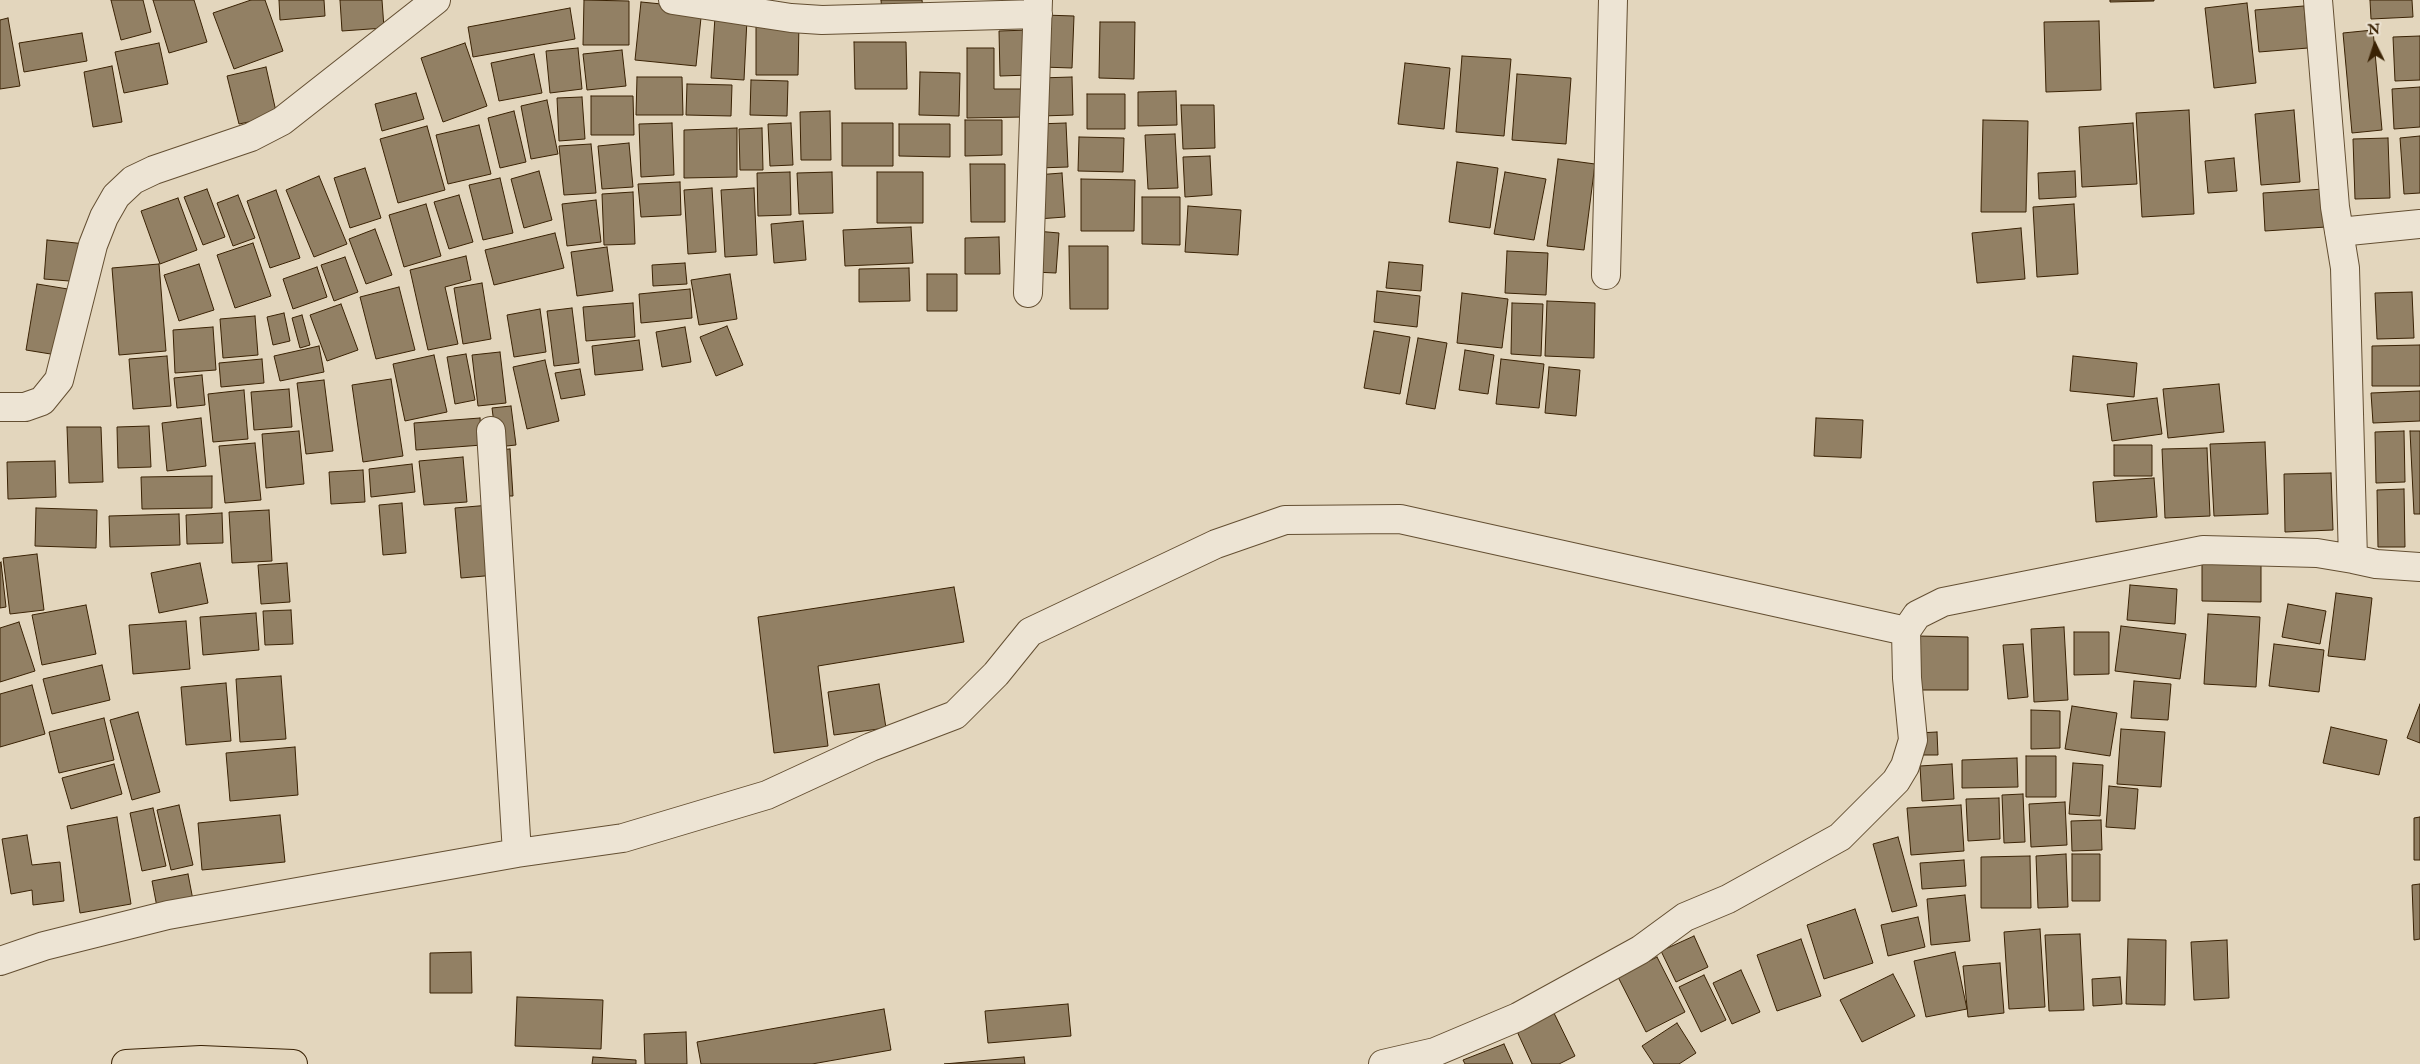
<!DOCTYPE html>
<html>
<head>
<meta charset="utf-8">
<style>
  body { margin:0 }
  #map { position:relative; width:2420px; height:1064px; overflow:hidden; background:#e3d6bd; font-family:"IM FELL English",serif }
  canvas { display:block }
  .north { position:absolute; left:2350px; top:20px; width:50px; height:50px; -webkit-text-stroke:4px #ede4d4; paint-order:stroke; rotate:356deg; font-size:14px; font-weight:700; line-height:20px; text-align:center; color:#3a2204 }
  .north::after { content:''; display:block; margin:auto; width:18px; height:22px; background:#3a2204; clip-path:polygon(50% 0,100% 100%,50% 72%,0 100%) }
</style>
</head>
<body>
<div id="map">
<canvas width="2420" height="1064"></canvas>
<div class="north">N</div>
</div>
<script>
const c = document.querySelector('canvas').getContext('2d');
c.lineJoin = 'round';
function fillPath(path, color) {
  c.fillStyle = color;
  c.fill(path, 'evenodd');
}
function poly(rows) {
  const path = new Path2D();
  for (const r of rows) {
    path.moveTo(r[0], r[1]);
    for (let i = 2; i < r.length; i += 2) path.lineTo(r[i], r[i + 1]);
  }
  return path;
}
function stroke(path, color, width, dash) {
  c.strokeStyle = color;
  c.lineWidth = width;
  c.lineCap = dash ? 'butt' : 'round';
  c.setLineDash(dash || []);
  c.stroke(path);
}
const building = poly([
  [111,0,143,0,151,32,121,40,111,0],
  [153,0,194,0,207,42,169,53,153,0],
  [251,0,265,0,283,51,234,69,213,13,251,0],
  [279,0,324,0,325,16,280,20,279,0],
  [340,0,382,0,384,28,342,31,340,0],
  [584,0,629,1,629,45,583,45,584,0],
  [881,0,922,0,923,9,882,14,881,0],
  [2110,0,2154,0,2154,1,2110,2,2110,0],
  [2370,0,2412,0,2413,17,2371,19,2370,0],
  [641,2,702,8,696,66,635,60,641,2],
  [2247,3,2256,83,2214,88,2205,8,2247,3],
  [2304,6,2308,48,2259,52,2255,10,2304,6],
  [570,8,575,39,473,57,468,27,570,8],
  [1044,15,1074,16,1072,68,1042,67,1044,15],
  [715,17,747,19,744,80,711,78,715,17],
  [8,18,20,86,0,89,0,20,8,18],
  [2099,21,2101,90,2046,92,2044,22,2099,21],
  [756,22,799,22,798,75,756,75,756,22],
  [1100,22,1135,22,1134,79,1099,78,1100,22],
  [1029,30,1030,75,1000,76,999,31,1029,30],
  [2373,30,2382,130,2352,133,2343,33,2373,30],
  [82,33,87,61,24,72,19,43,82,33],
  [2420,36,2420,80,2395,81,2393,37,2420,36],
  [854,42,906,42,907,89,855,89,854,42],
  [159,43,168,84,124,93,115,52,159,43],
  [465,43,487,106,443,122,421,58,465,43],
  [578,48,582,89,550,93,546,51,578,48],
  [967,48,994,48,994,89,1023,89,1024,117,967,118,967,48],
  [622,50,626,86,587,90,583,54,622,50],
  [534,54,542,93,499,101,491,63,534,54],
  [1462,56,1511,59,1504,136,1456,132,1462,56],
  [1405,63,1450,68,1444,129,1398,124,1405,63],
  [112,66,122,122,93,127,84,72,112,66],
  [266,67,277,116,239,124,227,76,266,67],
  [920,72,960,73,959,116,919,115,920,72],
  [1517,74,1571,78,1566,144,1512,140,1517,74],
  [637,77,682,77,683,115,636,115,637,77],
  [1072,77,1073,115,1041,116,1039,78,1072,77],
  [751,80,788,81,787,116,750,115,751,80],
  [687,84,732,85,731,116,686,115,687,84],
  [2420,87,2420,127,2394,129,2392,89,2420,87],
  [1176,91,1177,125,1138,126,1138,92,1176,91],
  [416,93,424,119,382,131,375,104,416,93],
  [1087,94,1125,94,1125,129,1087,129,1087,94],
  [591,96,633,96,634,135,591,135,591,96],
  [582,97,585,139,559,141,557,98,582,97],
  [547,100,558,154,531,159,521,106,547,100],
  [1181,105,1214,105,1215,148,1183,149,1181,105],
  [2189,110,2194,214,2142,217,2136,113,2189,110],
  [2294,110,2300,182,2261,185,2255,114,2294,110],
  [514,111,526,162,500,168,488,118,514,111],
  [830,111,831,160,801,160,800,112,830,111],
  [965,120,1002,120,1002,155,965,156,965,120],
  [1983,120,2028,121,2026,212,1981,212,1983,120],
  [672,123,674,175,641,177,639,124,672,123],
  [791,123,793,165,770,166,768,124,791,123],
  [842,123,893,123,893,166,842,166,842,123],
  [1066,123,1068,167,1038,168,1036,124,1066,123],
  [2133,123,2137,184,2082,187,2079,127,2133,123],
  [899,124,950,124,950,157,899,156,899,124],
  [479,125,491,174,448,184,436,135,479,125],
  [427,126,445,190,398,203,380,139,427,126],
  [737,128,737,177,684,178,684,130,737,128],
  [762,128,763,170,740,170,739,129,762,128],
  [1175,134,1178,188,1148,189,1145,135,1175,134],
  [2420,136,2420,193,2404,194,2400,138,2420,136],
  [1079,137,1124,138,1123,172,1078,171,1079,137],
  [2388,138,2390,198,2355,199,2353,139,2388,138],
  [629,143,633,187,602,189,598,146,629,143],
  [591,144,596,193,564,195,559,146,591,144],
  [1210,156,1212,195,1185,197,1183,157,1210,156],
  [2234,158,2237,191,2208,193,2205,161,2234,158],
  [1558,159,1595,164,1584,250,1547,246,1558,159],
  [1457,162,1498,168,1490,228,1449,222,1457,162],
  [970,164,1005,164,1005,222,971,222,970,164],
  [365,168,381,218,350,228,334,178,365,168],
  [539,171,552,220,524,228,511,179,539,171],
  [2075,171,2076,197,2039,199,2038,173,2075,171],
  [790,172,791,215,758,216,757,173,790,172],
  [832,172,833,213,799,214,797,173,832,172],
  [877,172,923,172,923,223,877,223,877,172],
  [1505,172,1546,179,1534,240,1494,234,1505,172],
  [1062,173,1065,217,1038,219,1036,175,1062,173],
  [319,176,347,244,314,257,286,190,319,176],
  [500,178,513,233,483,240,469,185,500,178],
  [1081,179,1135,180,1134,231,1081,231,1081,179],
  [680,182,681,215,641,217,638,184,680,182],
  [712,188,716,252,688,254,684,190,712,188],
  [754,188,757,255,725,257,721,190,754,188],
  [207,189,225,237,203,245,184,197,207,189],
  [2324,189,2326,227,2265,231,2263,193,2324,189],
  [276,190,300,258,270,268,247,201,276,190],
  [633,192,635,244,604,245,602,194,633,192],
  [238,195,255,238,233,246,217,203,238,195],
  [459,195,473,242,449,249,434,202,459,195],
  [1142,197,1180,197,1180,245,1142,244,1142,197],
  [178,198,197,250,160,264,141,211,178,198],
  [596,200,601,242,567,246,562,204,596,200],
  [426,204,441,256,404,267,389,215,426,204],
  [2074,204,2078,274,2037,277,2033,207,2074,204],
  [1188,206,1241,210,1238,255,1185,252,1188,206],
  [803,221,806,260,774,263,771,224,803,221],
  [911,227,913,263,845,266,843,230,911,227],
  [2021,228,2025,279,1977,283,1972,233,2021,228],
  [375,229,392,275,366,284,349,239,375,229],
  [1036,231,1059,233,1056,273,1033,272,1036,231],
  [555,233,564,268,494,285,485,250,555,233],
  [999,237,1000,274,965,274,965,238,999,237],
  [47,240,86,244,82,282,44,279,47,240],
  [253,243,271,296,235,308,217,255,253,243],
  [1069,246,1108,246,1108,309,1070,309,1069,246],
  [607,247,613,291,577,296,571,252,607,247],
  [1507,251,1548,253,1546,295,1505,293,1507,251],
  [466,256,471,280,445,287,458,344,428,350,410,270,466,256],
  [345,257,358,292,334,301,321,265,345,257],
  [1389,262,1423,265,1421,291,1386,288,1389,262],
  [685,263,687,284,653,286,652,265,685,263],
  [159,264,166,351,119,355,112,268,159,264],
  [199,264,214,310,179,321,164,275,199,264],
  [317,267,327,297,293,309,283,279,317,267],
  [909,268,910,301,859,302,859,269,909,268],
  [730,274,737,319,699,325,691,280,730,274],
  [927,274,957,274,957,311,927,311,927,274],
  [482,283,491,339,463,344,454,288,482,283],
  [37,284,74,290,63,356,26,350,37,284],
  [399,287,415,350,376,359,360,297,399,287],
  [690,289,692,318,641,323,639,294,690,289],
  [1377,291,1420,296,1417,327,1374,322,1377,291],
  [2412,292,2414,338,2377,339,2375,293,2412,292],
  [1462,293,1508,299,1502,348,1457,343,1462,293],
  [1547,301,1595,303,1594,358,1545,356,1547,301],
  [633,303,635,337,586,341,583,307,633,303],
  [1512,303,1543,304,1541,356,1511,354,1512,303],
  [341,304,358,350,327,361,310,315,341,304],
  [572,308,579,363,554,366,547,311,572,308],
  [540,309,546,352,514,357,507,315,540,309],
  [284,313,290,341,273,345,267,317,284,313],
  [302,315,310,345,300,348,292,318,302,315],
  [255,316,258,355,223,358,220,319,255,316],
  [727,326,743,365,716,376,700,337,727,326],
  [213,327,216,370,175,373,173,330,213,327],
  [685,327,691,362,662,367,656,332,685,327],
  [1374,331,1410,337,1400,394,1364,388,1374,331],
  [1418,338,1447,343,1435,409,1406,404,1418,338],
  [639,340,643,370,595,375,592,346,639,340],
  [2420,345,2420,386,2372,386,2372,346,2420,345],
  [319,346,324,372,280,381,274,356,319,346],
  [1465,350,1494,355,1488,394,1459,390,1465,350],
  [500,352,506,403,478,406,472,355,500,352],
  [466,354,475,400,455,404,447,357,466,354],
  [434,355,447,412,405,421,393,364,434,355],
  [167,356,171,406,133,409,129,359,167,356],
  [2073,356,2137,363,2134,397,2070,391,2073,356],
  [262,359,264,383,221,387,219,363,262,359],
  [1501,359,1544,364,1539,408,1496,404,1501,359],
  [545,360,559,421,527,429,513,367,545,360],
  [1549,367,1580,370,1576,416,1545,413,1549,367],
  [580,369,585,395,561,399,555,373,580,369],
  [202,375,205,405,177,408,174,378,202,375],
  [391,379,403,456,363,462,352,385,391,379],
  [324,380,333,451,306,454,297,383,324,380],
  [2219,384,2224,432,2168,438,2163,389,2219,384],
  [289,389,292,427,254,430,251,392,289,389],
  [244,390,248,439,213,442,208,394,244,390],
  [2420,391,2420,421,2373,423,2371,393,2420,391],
  [2157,398,2162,434,2112,441,2107,404,2157,398],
  [511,406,516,445,497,447,492,408,511,406],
  [201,418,206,466,167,471,162,423,201,418],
  [480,418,482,445,416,450,414,423,480,418],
  [1816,418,1863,420,1861,458,1814,456,1816,418],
  [149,426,151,467,118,468,117,427,149,426],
  [67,427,101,427,103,482,69,483,67,427],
  [299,431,304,484,266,488,262,434,299,431],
  [2404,431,2405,482,2376,483,2375,432,2404,431],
  [2410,431,2420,431,2420,514,2414,514,2410,431],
  [2265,442,2268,514,2214,516,2210,444,2265,442],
  [255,443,261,500,225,503,219,446,255,443],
  [2114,445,2152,445,2152,476,2114,476,2114,445],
  [2207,448,2210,516,2165,518,2162,449,2207,448],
  [510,449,513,496,499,496,496,450,510,449],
  [463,457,467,502,424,505,419,461,463,457],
  [55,461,56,497,8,499,7,462,55,461],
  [412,464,415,492,371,497,369,469,412,464],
  [363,470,365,502,331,504,329,472,363,470],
  [2331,473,2333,530,2285,532,2284,474,2331,473],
  [212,476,212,508,142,509,141,477,212,476],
  [2154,478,2157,517,2096,522,2093,482,2154,478],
  [2404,489,2405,547,2378,547,2377,490,2404,489],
  [402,503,406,553,383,555,379,505,402,503],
  [490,505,496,575,461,578,455,508,490,505],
  [36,508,97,510,96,548,35,546,36,508],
  [269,510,272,561,232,563,229,512,269,510],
  [222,513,223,543,187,544,186,515,222,513],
  [179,514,180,545,110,547,109,516,179,514],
  [37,554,44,610,10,614,3,558,37,554],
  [2202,559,2261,560,2261,602,2202,601,2202,559],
  [1,562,6,607,0,608,0,563,1,562],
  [200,563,208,603,159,613,151,573,200,563],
  [287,563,290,602,261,604,258,565,287,563],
  [2130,585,2177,589,2175,624,2127,620,2130,585],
  [954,587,964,642,818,666,828,746,774,753,758,617,954,587],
  [2336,593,2372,598,2365,660,2328,656,2336,593],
  [2288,604,2326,611,2320,644,2282,637,2288,604],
  [86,605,96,654,42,665,32,615,86,605],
  [291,610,293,644,265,645,263,611,291,610],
  [256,613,259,650,203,655,200,617,256,613],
  [2208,614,2260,617,2256,687,2204,684,2208,614],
  [186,621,190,669,133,674,129,625,186,621],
  [19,622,35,671,0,682,0,628,19,622],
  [2121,626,2186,634,2180,679,2115,671,2121,626],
  [2064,627,2068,700,2034,702,2031,629,2064,627],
  [2074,632,2109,632,2109,674,2074,675,2074,632],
  [1917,636,1968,637,1968,690,1916,690,1917,636],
  [2023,644,2028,697,2008,699,2003,645,2023,644],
  [2274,644,2324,650,2319,692,2269,686,2274,644],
  [102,665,110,700,52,714,43,679,102,665],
  [281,676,286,739,240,742,236,679,281,676],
  [2134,681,2171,684,2168,720,2131,718,2134,681],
  [226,683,231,741,186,745,181,687,226,683],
  [879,684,886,728,834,735,828,692,879,684],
  [32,685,45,734,0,747,0,694,32,685],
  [2420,704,2420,743,2407,738,2420,704],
  [2072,706,2117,713,2110,756,2065,749,2072,706],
  [2031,710,2060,711,2060,748,2031,749,2031,710],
  [138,712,160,792,132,800,110,720,138,712],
  [104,718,114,760,59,773,49,732,104,718],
  [2331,727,2387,740,2379,775,2323,763,2331,727],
  [2121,729,2165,732,2161,787,2117,784,2121,729],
  [1937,732,1938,755,1919,755,1918,733,1937,732],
  [295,747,298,795,230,801,226,753,295,747],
  [2026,756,2056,756,2056,797,2026,797,2026,756],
  [2017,758,2018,787,1962,788,1962,760,2017,758],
  [2073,763,2103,765,2100,816,2069,814,2073,763],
  [114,764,122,794,71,809,62,778,114,764],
  [1952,764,1954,799,1922,801,1920,766,1952,764],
  [2109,786,2138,789,2135,829,2106,827,2109,786],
  [2023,794,2025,842,2004,843,2002,795,2023,794],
  [1999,798,2000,839,1968,841,1966,799,1999,798],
  [2065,802,2067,845,2031,847,2029,804,2065,802],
  [179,805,193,865,171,870,157,810,179,805],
  [1961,805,1964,851,1911,855,1907,808,1961,805],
  [153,808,166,866,142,871,130,813,153,808],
  [280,815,285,862,202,870,198,823,280,815],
  [117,817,131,904,80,913,67,826,117,817],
  [2420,817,2420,860,2414,860,2414,818,2420,817],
  [2101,820,2102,850,2072,851,2071,821,2101,820],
  [27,835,32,865,60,862,64,901,33,905,32,890,11,894,2,839,27,835],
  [1898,837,1917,906,1892,912,1873,844,1898,837],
  [2066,854,2068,907,2038,908,2036,856,2066,854],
  [2072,854,2100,854,2100,901,2072,901,2072,854],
  [2030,856,2031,908,1981,908,1981,857,2030,856],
  [1964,860,1966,886,1922,889,1920,863,1964,860],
  [188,874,193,900,157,907,152,881,188,874],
  [2420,884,2420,939,2414,940,2412,885,2420,884],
  [1965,895,1970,941,1931,945,1927,899,1965,895],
  [1855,909,1873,963,1824,979,1807,925,1855,909],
  [1918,917,1925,947,1888,956,1881,925,1918,917],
  [2040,929,2045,1007,2009,1009,2004,932,2040,929],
  [2080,934,2084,1010,2049,1011,2045,935,2080,934],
  [1694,936,1708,967,1676,982,1661,951,1694,936],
  [1801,939,1821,996,1777,1011,1757,955,1801,939],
  [2128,939,2166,940,2165,1005,2126,1004,2128,939],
  [2227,940,2229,998,2194,1000,2191,942,2227,940],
  [471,952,472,993,430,993,430,953,471,952],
  [1955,952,1967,1009,1926,1017,1914,961,1955,952],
  [1657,957,1685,1012,1646,1032,1618,977,1657,957],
  [2000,963,2004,1013,1968,1017,1963,966,2000,963],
  [1741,970,1760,1012,1732,1024,1713,983,1741,970],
  [1893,974,1915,1016,1862,1042,1840,1000,1893,974],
  [1704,975,1726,1020,1701,1032,1679,987,1704,975],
  [2120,977,2122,1004,2093,1006,2092,979,2120,977],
  [517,997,603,1000,601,1049,515,1046,517,997],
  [1068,1004,1071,1036,988,1043,985,1011,1068,1004],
  [884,1009,891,1050,812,1064,701,1064,697,1042,884,1009],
  [1552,1009,1575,1056,1559,1064,1532,1064,1515,1027,1552,1009],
  [1677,1023,1696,1053,1679,1064,1654,1064,1642,1046,1677,1023],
  [686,1032,687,1064,645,1064,644,1034,686,1032],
  [1504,1044,1513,1064,1465,1064,1463,1060,1504,1044],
  [593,1057,636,1060,636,1064,592,1064,593,1057],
  [1024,1057,1025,1064,944,1064,1024,1057]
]);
fillPath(building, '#928064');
stroke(building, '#3a2204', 1);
const street = poly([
  [673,0,791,18,822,20,1038,14],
  [2339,232,2420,224],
  [1606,275,1613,0],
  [1028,293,1038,0],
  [0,407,25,407,42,401,59,380,93,245,104,217,116,196,133,180,154,170,251,137,282,121,436,0],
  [491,431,517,853],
  [2353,559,2376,564,2420,567],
  [0,961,44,946,168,915,517,853,623,838,767,795,871,747,955,715,996,674,1030,632,1216,544,1285,520,1400,519,1906,631],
  [1383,1064,1435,1052,1518,1017,1640,950,1685,917,1728,899,1840,837,1896,781,1905,766,1913,740,1907,678,1906,631,1917,615,1943,602,2203,550,2317,553,2353,559,2345,268,2335,207,2318,0]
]);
const primary = poly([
  [126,1064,201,1060,293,1064]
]);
stroke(street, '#644f32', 30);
stroke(primary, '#3a2204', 30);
stroke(street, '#ede4d4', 28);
stroke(primary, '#e3d6bd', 28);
</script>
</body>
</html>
